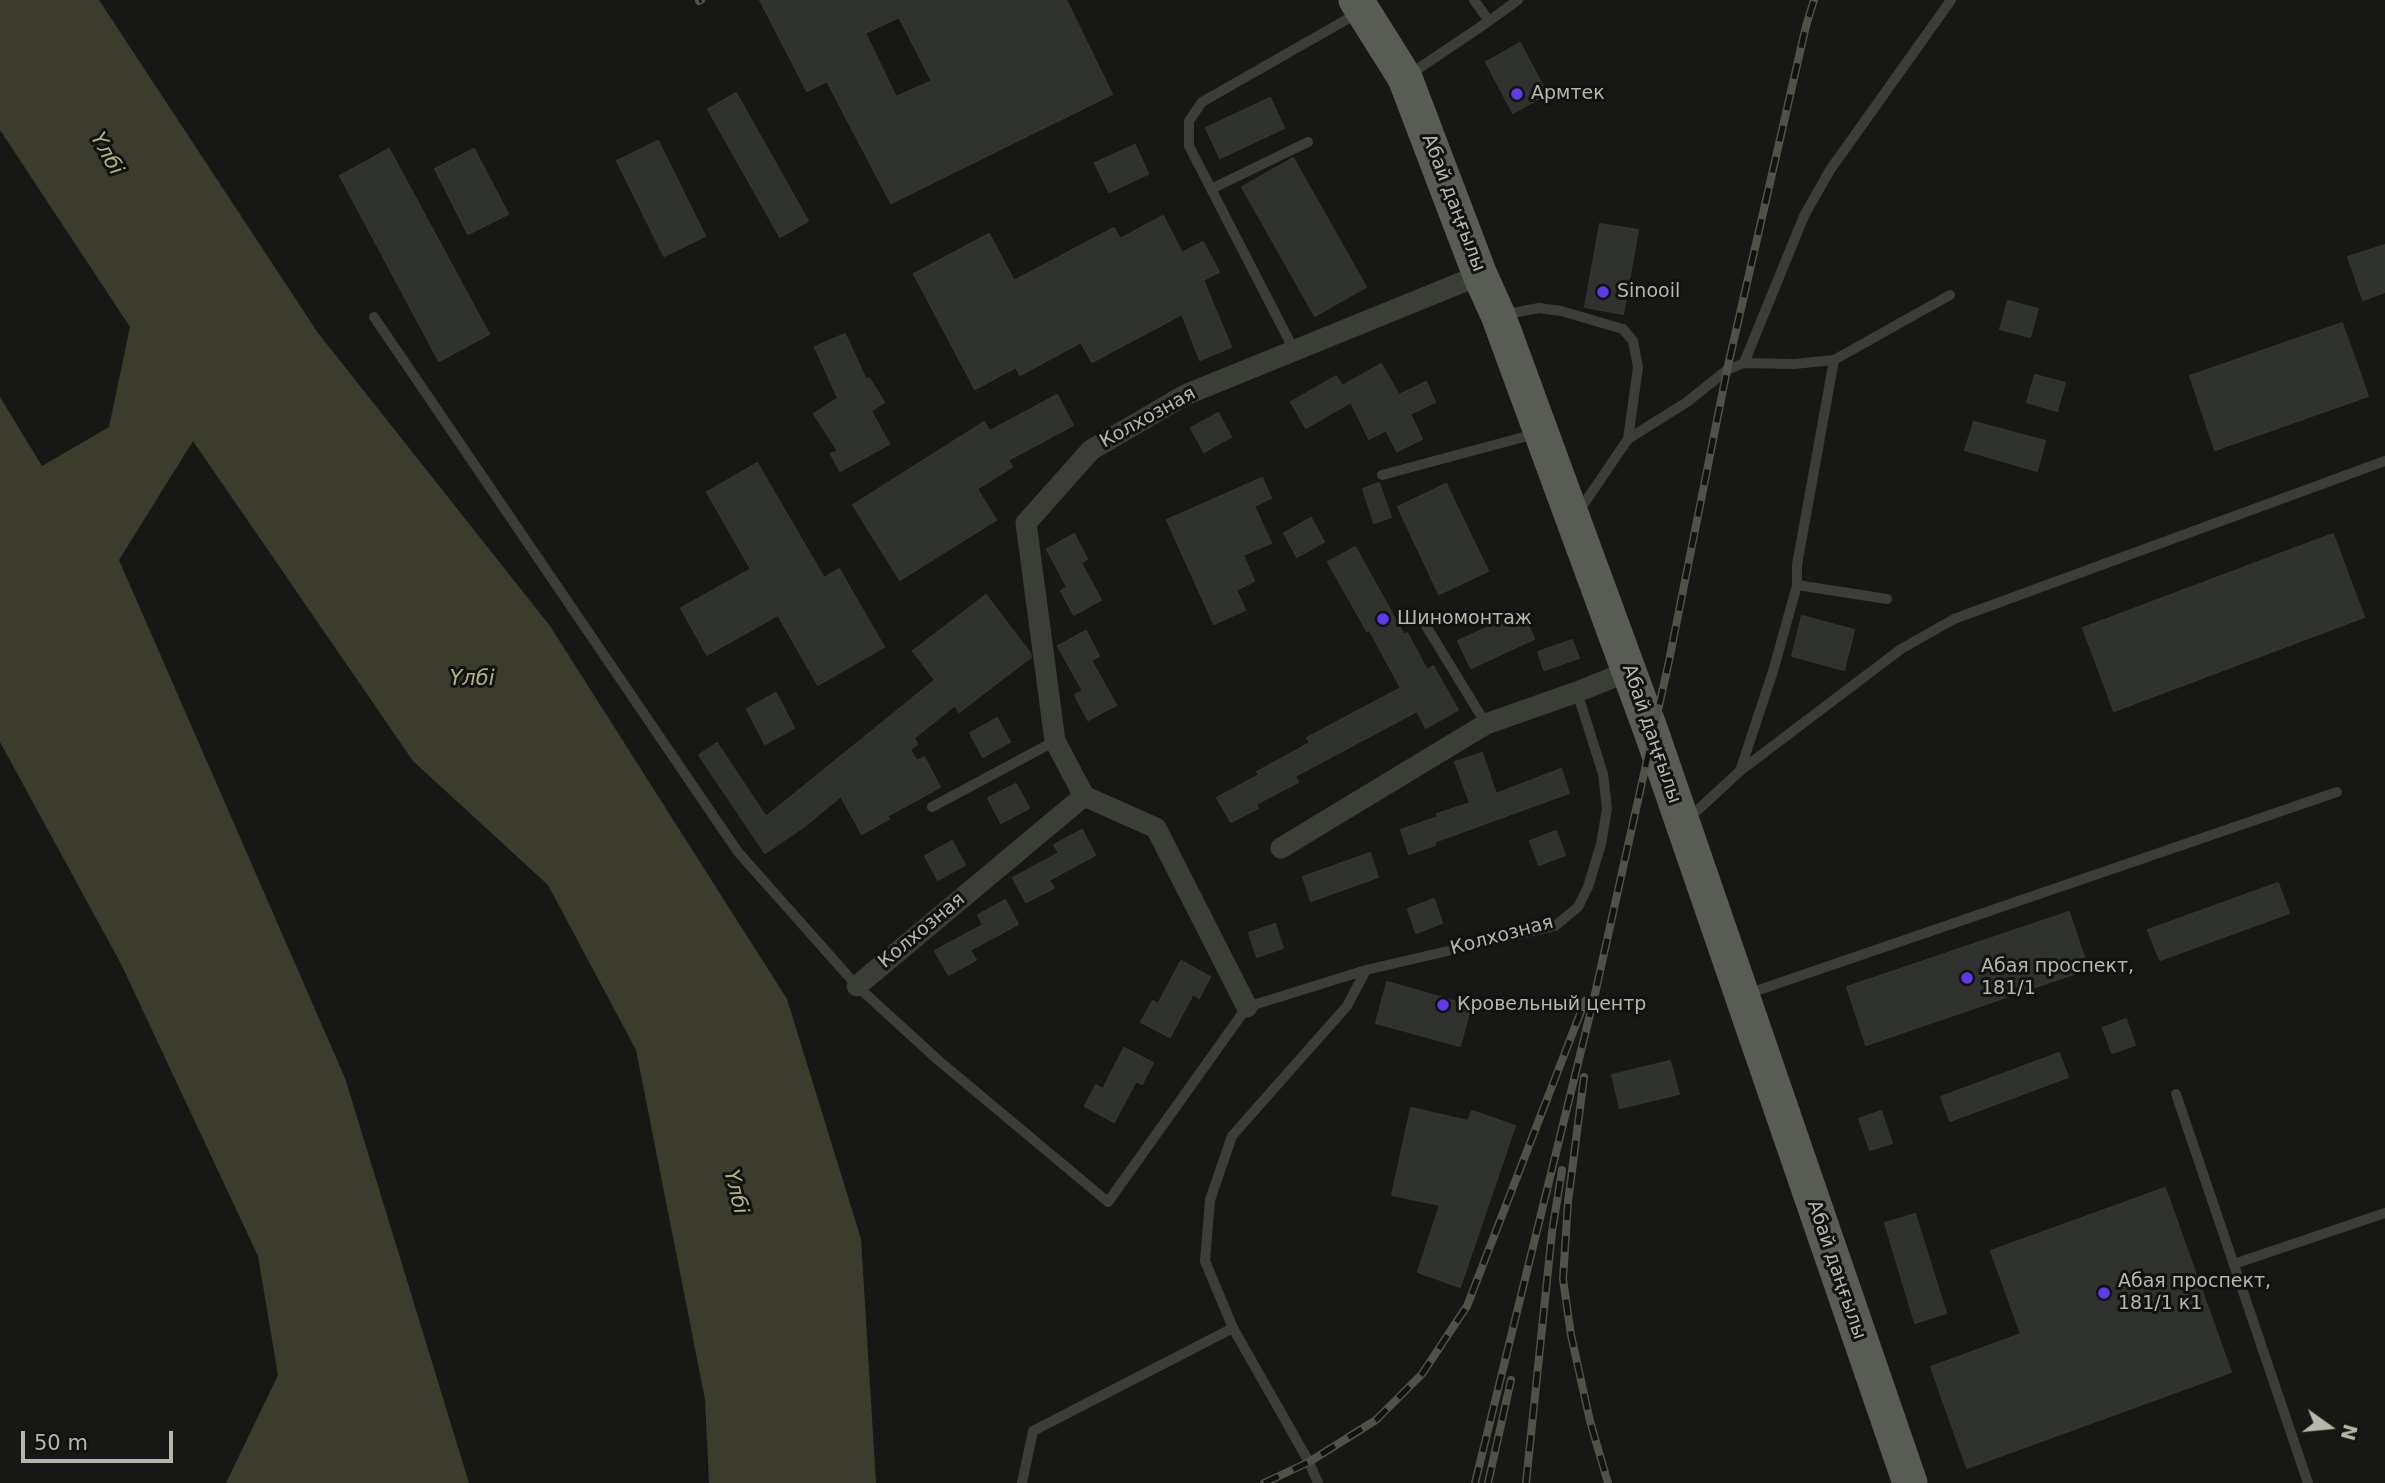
<!DOCTYPE html>
<html>
<head>
<meta charset="utf-8">
<style>
  body { margin:0 }
  #map { position:relative; width:2385px; height:1483px; overflow:hidden; background:#171816; font-family:"DejaVu Sans",sans-serif }
  canvas { display:block }
  .north { position:absolute; left:2294px; top:1392px; width:70px; height:70px; -webkit-text-stroke:5px #121311; paint-order:stroke; rotate:105deg; font-size:19px; font-weight:700; line-height:28px; text-align:center; color:#b4b8a9 }
  .north::after { content:''; display:block; margin:auto; width:24px; height:32px; background:#b4b8a9; clip-path:polygon(50% 0,100% 100%,50% 72%,0 100%) }
  .scale { position:absolute; left:21px; top:1431px; width:152px; height:32px; box-sizing:border-box; border:4px solid #b4b8a9; border-top:0; padding-left:9px; font-size:21px; line-height:24px; white-space:nowrap; color:#b4b8a9; -webkit-text-stroke:5px #121311; paint-order:stroke }
</style>
</head>
<body>
<div id="map">
<canvas width="2385" height="1483"></canvas>
<div class="north">N</div>
<div class="scale">50 m</div>
</div>
<script>
const c = document.querySelector('canvas').getContext('2d');
c.lineJoin = 'round';
function fillPath(path, color) {
  c.fillStyle = color;
  c.fill(path, 'evenodd');
}
function poly(rows) {
  const path = new Path2D();
  for (const r of rows) {
    path.moveTo(r[0], r[1]);
    for (let i = 2; i < r.length; i += 2) path.lineTo(r[i], r[i + 1]);
  }
  return path;
}
function stroke(path, color, width, dash) {
  c.strokeStyle = color;
  c.lineWidth = width;
  c.lineCap = dash ? 'butt' : 'round';
  c.setLineDash(dash || []);
  c.stroke(path);
}
function drawText(font, color, halo, rows, align = 'center') {
  c.font = font + ' "DejaVu Sans",sans-serif';
  c.lineWidth = 6;
  c.setLineDash([]);
  c.textBaseline = 'middle';
  c.strokeStyle = halo;
  c.fillStyle = color;
  for (const [text, x, y, turn = 0] of rows) {
    c.save();
    c.translate(x, y);
    c.rotate((+turn || 0) * Math.PI / 180);
    c.textAlign = isNaN(turn) ? turn : align;
    if (halo) c.strokeText(text, 0, 0);
    c.fillText(text, 0, 0);
    c.restore();
  }
}
fillPath(poly([
  [0,0,99,0,318,333,550,626,787,999,861,1239,876,1483,709,1483,705,1399,636,1050,548,885,413,761,193,441,119,560,345,1078,469,1483,226,1483,278,1375,258,1256,121,964,0,742,0,397,42,466,109,427,130,327,0,130]
]), '#3c3c2d');
const building = poly([
  [760,0,1066,0,1112,94,891,203,827,81,807,91,760,0],
  [899,17,932,81,896,97,865,33,899,17],
  [1520,43,1547,94,1513,113,1486,62,1520,43],
  [736,93,808,221,780,237,708,109,736,93],
  [1270,98,1284,128,1220,158,1206,128,1270,98],
  [658,141,705,236,664,256,617,161,658,141],
  [1135,145,1148,174,1109,192,1095,163,1135,145],
  [389,149,489,334,439,361,340,176,389,149],
  [474,149,508,214,468,234,435,169,474,149],
  [1293,158,1366,287,1315,316,1242,187,1293,158],
  [1163,216,1182,253,1203,242,1219,272,1203,280,1231,347,1200,360,1182,314,1092,362,1081,342,1020,375,1016,367,975,389,914,274,989,234,1014,281,1114,228,1120,239,1163,216],
  [1600,224,1638,230,1623,314,1585,307,1600,224],
  [2385,245,2385,292,2363,300,2348,257,2385,245],
  [2008,301,2038,309,2030,337,2000,329,2008,301],
  [2342,323,2368,396,2215,450,2190,376,2342,323],
  [845,334,866,380,869,378,884,402,871,411,889,444,840,471,831,454,838,451,814,414,838,398,815,347,845,334],
  [1381,364,1399,395,1426,382,1435,402,1410,414,1422,439,1397,451,1386,430,1369,439,1351,402,1306,428,1291,402,1336,376,1342,386,1381,364],
  [2035,375,2065,383,2057,411,2027,402,2035,375],
  [1057,395,1073,425,1008,460,1012,467,977,489,996,520,900,580,853,505,984,422,990,431,1057,395],
  [1218,413,1231,437,1204,452,1191,428,1218,413],
  [1974,422,2045,441,2037,471,1965,450,1974,422],
  [757,463,824,578,839,569,884,647,818,685,778,615,707,655,681,608,751,569,707,492,757,463],
  [1262,478,1271,498,1254,506,1271,543,1243,555,1254,581,1236,590,1245,610,1214,624,1167,520,1262,478],
  [1379,483,1391,517,1374,523,1363,489,1379,483],
  [1446,484,1488,571,1439,594,1398,507,1446,484],
  [1311,518,1324,542,1297,557,1284,533,1311,518],
  [1074,534,1087,559,1081,563,1101,600,1074,615,1061,591,1067,587,1047,549,1074,534],
  [2333,534,2364,617,2114,711,2083,628,2333,534],
  [1355,547,1404,635,1407,633,1427,670,1433,666,1458,710,1426,728,1417,711,1295,776,1298,782,1256,804,1258,808,1231,822,1217,798,1259,775,1257,772,1310,743,1307,738,1401,688,1369,629,1367,631,1328,562,1355,547],
  [986,595,1030,653,1031,657,959,712,955,705,914,738,917,744,910,750,917,761,924,757,940,787,887,816,889,819,862,834,841,796,802,828,765,853,699,755,717,743,766,817,935,680,913,651,986,595],
  [1522,612,1534,639,1471,668,1458,641,1522,612],
  [1802,616,1854,630,1844,670,1792,656,1802,616],
  [1086,631,1099,656,1091,660,1116,705,1088,720,1075,695,1083,691,1058,646,1086,631],
  [1572,640,1579,658,1544,670,1538,652,1572,640],
  [776,693,794,728,765,744,747,709,776,693],
  [997,718,1010,742,983,757,970,733,997,718],
  [1482,753,1496,794,1561,769,1569,793,1434,842,1435,845,1409,854,1401,830,1438,817,1437,814,1470,803,1455,762,1482,753],
  [1016,784,1029,808,1001,823,988,798,1016,784],
  [1082,830,1095,855,1049,880,1054,888,1026,902,1013,878,1059,853,1054,845,1082,830],
  [1556,831,1565,855,1539,865,1530,841,1556,831],
  [952,841,965,865,938,880,925,856,952,841],
  [1370,853,1378,877,1311,901,1303,877,1370,853],
  [2278,883,2289,913,2160,960,2148,930,2278,883],
  [1434,899,1442,923,1416,933,1408,909,1434,899],
  [1005,900,1018,924,970,950,976,960,949,975,935,951,983,925,978,915,1005,900],
  [2069,912,2088,969,1866,1045,1847,987,2069,912],
  [1275,924,1283,948,1257,957,1249,933,1275,924],
  [1181,961,1210,977,1199,998,1193,994,1170,1037,1141,1022,1153,1001,1158,1004,1181,961],
  [1387,982,1471,1006,1460,1046,1376,1023,1387,982],
  [2126,1019,2135,1045,2112,1053,2103,1028,2126,1019],
  [1124,1048,1153,1063,1142,1084,1136,1081,1114,1122,1085,1106,1096,1085,1103,1089,1124,1048],
  [2059,1053,2068,1077,1950,1121,1941,1097,2059,1053],
  [1670,1061,1679,1094,1620,1108,1612,1075,1670,1061],
  [1411,1108,1468,1121,1472,1111,1515,1126,1460,1287,1418,1272,1440,1205,1392,1195,1411,1108],
  [1881,1111,1892,1143,1870,1150,1859,1119,1881,1111],
  [2165,1188,2231,1372,1967,1468,1931,1367,2021,1334,1991,1251,2165,1188],
  [1915,1214,1946,1313,1915,1323,1885,1223,1915,1214]
]);
fillPath(building, '#30322e');
stroke(building, '#323430', 2);
stroke(poly([
  [1489,21,1518,0],
  [1409,75,1489,21,1474,0],
  [1211,189,1308,142],
  [1502,315,1539,308,1561,311,1623,329,1633,341,1638,367,1628,439,1579,511],
  [374,317,738,852,857,986,938,1060,1108,1202,1247,1007,1366,970,1555,926,1578,907,1588,887,1601,844,1607,809,1603,774,1577,692],
  [1294,350,1189,146,1189,121,1202,102,1358,13],
  [1744,363,1804,216,1830,170,1951,0],
  [1628,439,1687,402,1727,370,1744,363,1794,364,1834,360],
  [1382,475,1535,434],
  [1797,585,1887,599],
  [1420,616,1486,724],
  [1740,771,1901,649,1954,619,2385,461],
  [932,807,1055,741],
  [1687,820,1740,771,1774,668,1797,585,1797,565,1834,360,1950,295],
  [1747,994,2337,792],
  [2176,1094,2308,1483],
  [2234,1264,2385,1213],
  [1233,1328,1309,1462,1318,1483],
  [1022,1483,1033,1431,1233,1328,1205,1261,1210,1200,1232,1136,1347,1006,1366,970]
]), '#3b3d37', 10);
stroke(poly([
  [1281,848,1486,724,1577,692,1629,671],
  [857,986,1084,796],
  [1247,1007,1156,828,1084,796,1055,741,1026,523,1091,450,1185,395,1480,275]
]), '#3b3d37', 21);
stroke(poly([
  [1356,0,1405,78,1480,275,1498,315,1652,734,1910,1483]
]), '#595c54', 35);
const rail = poly([
  [699,1,701,0],
  [1584,1077,1568,1202,1563,1279,1571,1335,1590,1421,1608,1483],
  [1264,1483,1309,1462,1376,1420,1422,1374,1467,1306,1585,1001],
  [1475,1483,1595,994,1669,661,1727,370,1806,26,1814,0],
  [1488,1483,1511,1380],
  [1526,1483,1552,1232,1562,1170]
]);
stroke(rail, '#50524a', 8);
stroke(rail, '#121311', 5, [16]);
for (const [x, y, r, color] of [
  [1517,94,7,"#6039ee"],
  [1603,292,7,"#6039ee"],
  [1383,619,7,"#6039ee"],
  [1967,978,7,"#6039ee"],
  [1443,1005,7,"#6039ee"],
  [2104,1293,7,"#6039ee"]
]) {
  const dot = new Path2D();
  dot.arc(x, y, r, 0, 2 * Math.PI);
  c.fillStyle = color;
  c.fill(dot);
  stroke(dot, '#121311', 2.5);
}
drawText('19px', '#b4b8a9', '#121311', [
  ["Армтек",1531,94],
  ["Sinooil",1617,292],
  ["Шиномонтаж",1397,619],
  ["Абая проспект,",1981,967],
  ["181/1",1981,989],
  ["Кровельный центр",1457,1005],
  ["Абая проспект,",2118,1282],
  ["181/1 к1",2118,1304]
], 'left');
drawText('19px', '#b4b8a9', '#121311', [
  ["Абай даңғылы",1453,203,69],
  ["Колхозная",1148,418,-29],
  ["Абай даңғылы",1651,734,71],
  ["Колхозная",922,931,-40],
  ["Колхозная",1502,936,-15],
  ["Абай даңғылы",1836,1270,71]
]);
drawText('italic 21px', '#b1b281', '#121311', [
  ["Үлбі",106,154,61],
  ["Үлбі",472,680],
  ["Үлбі",735,1192,76]
]);
</script>
</body>
</html>
